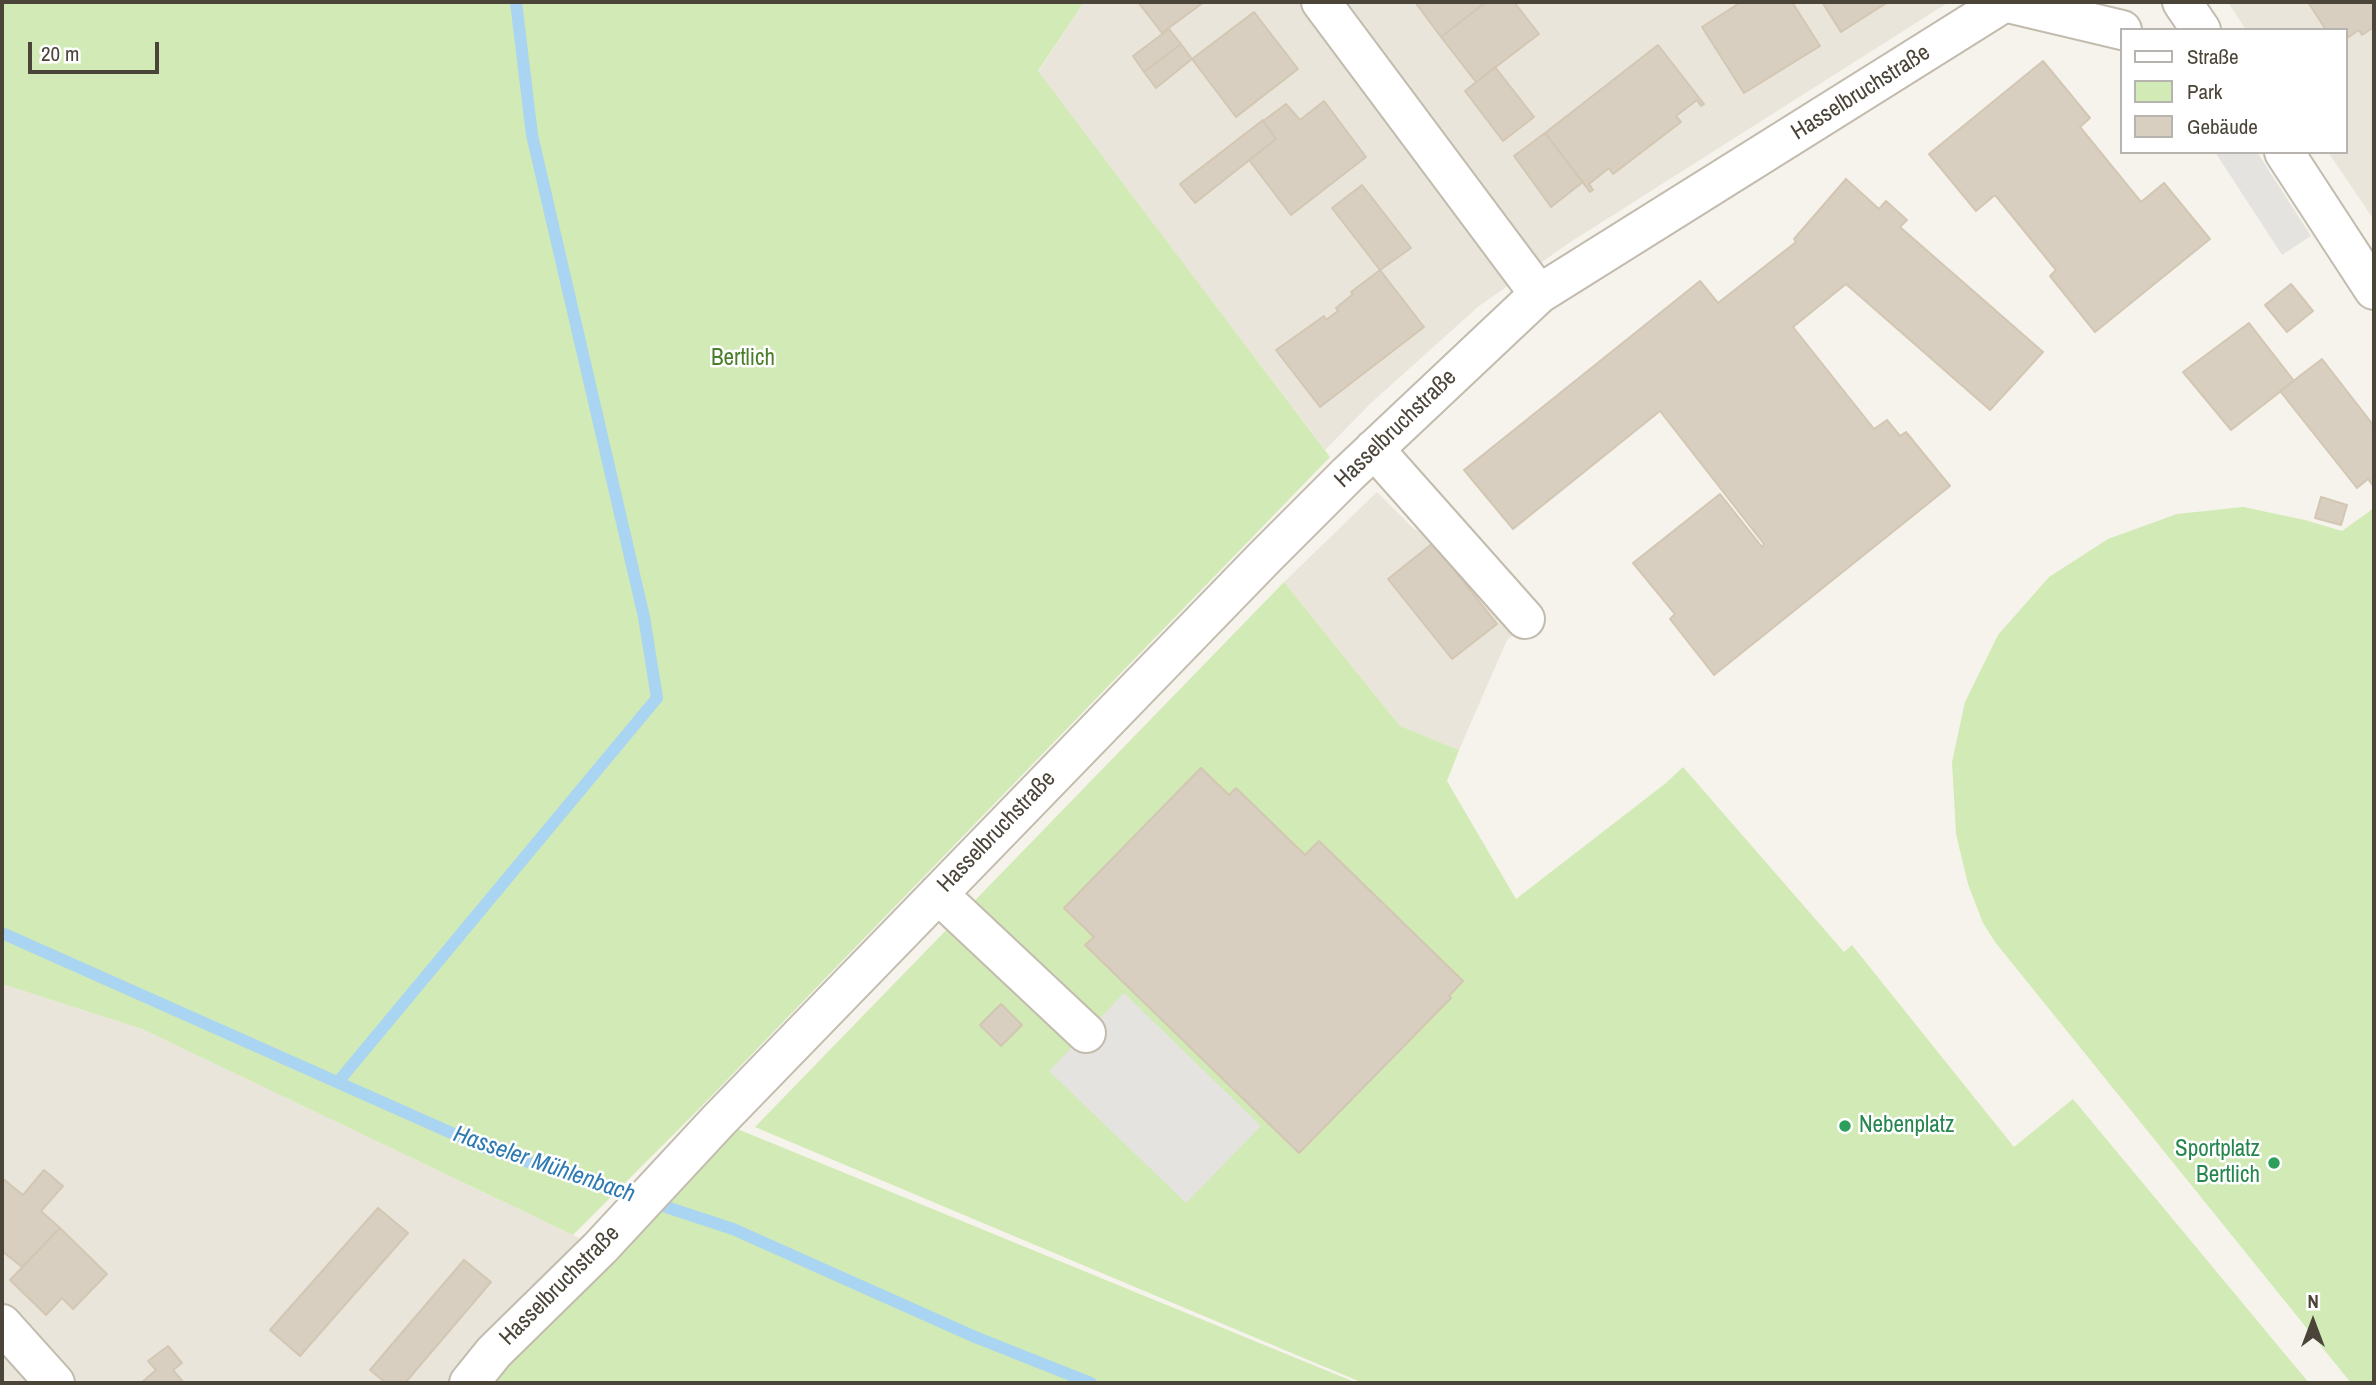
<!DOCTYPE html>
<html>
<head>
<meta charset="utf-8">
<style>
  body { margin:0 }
  #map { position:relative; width:2376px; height:1385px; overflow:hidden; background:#f6f3ec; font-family:"Archivo Narrow",sans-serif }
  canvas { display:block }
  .frame { position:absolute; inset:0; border:4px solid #4b4439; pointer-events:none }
  .legend { position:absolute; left:2120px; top:28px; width:228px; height:126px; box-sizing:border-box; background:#fff; border:2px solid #b7b4b0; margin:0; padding:9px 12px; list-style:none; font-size:21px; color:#4b4439 }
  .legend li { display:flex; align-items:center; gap:14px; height:35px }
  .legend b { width:35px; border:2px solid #b7b4b0 }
  .north { position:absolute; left:2278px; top:1287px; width:70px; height:70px; -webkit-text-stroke:5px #fff; paint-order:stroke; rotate:0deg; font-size:19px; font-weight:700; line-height:28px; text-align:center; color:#4b4439 }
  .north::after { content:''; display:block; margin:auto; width:24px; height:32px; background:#4b4439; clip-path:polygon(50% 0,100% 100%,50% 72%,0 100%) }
  .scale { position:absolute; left:28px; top:42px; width:131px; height:32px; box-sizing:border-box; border:4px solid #4b4439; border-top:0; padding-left:9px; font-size:21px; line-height:24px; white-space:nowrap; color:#4b4439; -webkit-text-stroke:5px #fff; paint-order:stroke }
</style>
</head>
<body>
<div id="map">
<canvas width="2376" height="1385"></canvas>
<div class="frame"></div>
<ul class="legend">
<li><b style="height:9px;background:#fff"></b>Straße</li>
<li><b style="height:19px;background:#d2eab5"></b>Park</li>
<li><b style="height:19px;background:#d8cfc1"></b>Gebäude</li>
</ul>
<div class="north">N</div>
<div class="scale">20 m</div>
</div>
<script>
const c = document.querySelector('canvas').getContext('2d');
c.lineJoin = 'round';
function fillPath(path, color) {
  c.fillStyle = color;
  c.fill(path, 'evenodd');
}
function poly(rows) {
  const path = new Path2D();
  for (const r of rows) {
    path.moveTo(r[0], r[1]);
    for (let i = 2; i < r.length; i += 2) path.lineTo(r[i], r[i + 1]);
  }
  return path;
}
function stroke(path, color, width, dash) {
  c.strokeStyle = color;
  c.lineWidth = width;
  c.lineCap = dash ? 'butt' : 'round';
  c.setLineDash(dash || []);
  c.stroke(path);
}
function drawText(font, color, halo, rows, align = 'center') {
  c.font = font + ' "Archivo Narrow",sans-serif';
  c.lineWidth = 5;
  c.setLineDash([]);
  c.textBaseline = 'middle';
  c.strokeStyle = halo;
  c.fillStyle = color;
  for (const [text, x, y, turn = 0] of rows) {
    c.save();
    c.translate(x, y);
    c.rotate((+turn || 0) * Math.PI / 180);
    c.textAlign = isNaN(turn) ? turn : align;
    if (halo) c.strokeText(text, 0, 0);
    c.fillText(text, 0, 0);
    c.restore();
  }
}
fillPath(poly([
  [1084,2,1949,2,1569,243,1479,306,1371,403,1325,450,1038,72],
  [2228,2,2374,2,2374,220,2328,152,2346,152,2346,30,2246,30],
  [1377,492,1414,529,1448,545,1517,632,1507,640,1459,750,1400,726,1284,582],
  [2,984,142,1029,600,1248,474,1383,2,1383]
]), '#eae5da');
fillPath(poly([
  [2,2,1084,2,1038,71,1330,457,695,1113,573,1235,142,1029,2,984],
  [2243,507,2305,520,2342,531,2374,508,2374,1383,2351,1383,1995,942,1983,923,1968,884,1956,834,1952,762,1965,702,1998,635,2049,577,2108,539,2177,514],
  [1284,582,1400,726,1459,750,1447,781,1516,899,1666,783,1683,767,1844,952,1852,945,2014,1147,2073,1099,2309,1383,1363,1383,755,1127],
  [718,1121,1357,1383,474,1383]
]), '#d2eab5');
fillPath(poly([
  [2215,152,2257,152,2311,236,2282,255],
  [1124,993,1261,1126,1186,1203,1049,1071]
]), '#e5e3e0');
stroke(poly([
  [2,933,483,1147,733,1229,975,1337,1091,1383],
  [338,1082,657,698,644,617,532,135,516,2]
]), '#a9d4f2', 12);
const building = poly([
  [1138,2,1204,2,1162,33,1138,2],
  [1415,2,1486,2,1441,37,1415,2],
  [1486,2,1514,2,1539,34,1476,82,1441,37,1486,2],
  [1736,2,1792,2,1820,46,1744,93,1702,27,1738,4,1736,2],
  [1822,2,1888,2,1841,32,1822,2],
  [2308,2,2374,2,2374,27,2362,35,2359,30,2346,39,2346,30,2326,30,2308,2],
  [1254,12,1298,69,1236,117,1192,59,1254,12],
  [1169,29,1181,44,1144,72,1133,56,1169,29],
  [1181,44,1192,59,1156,88,1144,72,1181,44],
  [1658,45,1704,104,1701,106,1697,100,1676,116,1681,122,1613,174,1609,168,1589,184,1593,190,1590,192,1545,133,1658,45],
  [2043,61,2090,118,2080,127,2141,202,2164,183,2210,239,2095,332,2050,276,2056,270,1995,195,1976,211,1929,154,2043,61],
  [1495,67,1534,117,1503,141,1465,91,1495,67],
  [1324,101,1366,157,1291,215,1249,160,1276,139,1263,121,1286,104,1300,120,1324,101],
  [1263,120,1276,139,1195,203,1180,184,1263,120],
  [1545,133,1583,182,1551,207,1514,156,1545,133],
  [1846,179,1879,209,1886,201,1907,220,1900,227,2043,352,1990,410,1846,284,1793,327,1874,429,1887,420,1900,436,1906,432,1950,486,1714,675,1670,619,1675,614,1633,563,1720,494,1762,547,1764,544,1660,411,1513,529,1464,470,1700,281,1718,303,1796,242,1794,239,1846,179],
  [1362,185,1411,248,1380,270,1332,208,1362,185],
  [1380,270,1424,327,1320,407,1276,350,1324,316,1326,320,1338,311,1336,308,1353,294,1351,292,1380,270],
  [2291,284,2313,311,2287,332,2265,305,2291,284],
  [2249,323,2294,381,2231,430,2183,372,2249,323],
  [2322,359,2374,426,2374,487,2368,479,2357,488,2280,391,2322,359],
  [2321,497,2347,505,2341,525,2315,518,2321,497],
  [1433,543,1497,624,1452,659,1388,579,1433,543],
  [1201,768,1229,795,1236,788,1305,855,1319,841,1463,981,1449,996,1451,998,1299,1153,1085,945,1094,937,1064,908,1201,768],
  [1001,1004,1022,1025,1001,1046,980,1025,1001,1004],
  [44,1170,63,1186,41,1211,60,1228,22,1267,2,1251,2,1178,23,1195,44,1170],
  [378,1208,408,1233,300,1356,270,1330,378,1208],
  [60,1228,107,1274,73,1309,62,1298,46,1315,10,1280,60,1228],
  [464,1260,491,1282,405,1383,386,1383,370,1370,464,1260],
  [168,1346,182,1363,173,1370,184,1383,141,1383,156,1370,148,1361,168,1346]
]);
fillPath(building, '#d8cfc1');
stroke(building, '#d3c7b4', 2);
const minor = poly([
  [1321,2,1539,294],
  [2004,2,2122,30],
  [2182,2,2201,30],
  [2284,152,2374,290],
  [1374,449,1525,619],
  [938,894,1086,1033],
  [2,1324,55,1383],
  [469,1383,494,1352,600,1248,718,1121,1265,557,1348,474,1539,294,2005,2]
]);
stroke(minor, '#c2bbae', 42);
stroke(minor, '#fff', 38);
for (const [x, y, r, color] of [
  [1845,1126,7,"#2e9e5b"],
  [2274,1163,7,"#2e9e5b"]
]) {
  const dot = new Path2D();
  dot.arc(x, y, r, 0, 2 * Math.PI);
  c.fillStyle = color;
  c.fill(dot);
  stroke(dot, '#fff', 2.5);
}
drawText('23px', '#4b4439', '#fff', [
  ["Hasselbruchstraße",1861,93,-32],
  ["Hasselbruchstraße",1396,429,-44],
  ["Hasselbruchstraße",997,832,-46],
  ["Hasselbruchstraße",560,1286,-45]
]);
drawText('23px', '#4a7f2a', '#fff', [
  ["Bertlich",743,359]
]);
drawText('23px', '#27864d', '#fff', [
  ["Nebenplatz",1859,1126],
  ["Sportplatz",2260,1150,"right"],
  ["Bertlich",2260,1176,"right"]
], 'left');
drawText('italic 24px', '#2e7ab2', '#fff', [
  ["Hasseler Mühlenbach",544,1165,19]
]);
</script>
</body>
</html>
